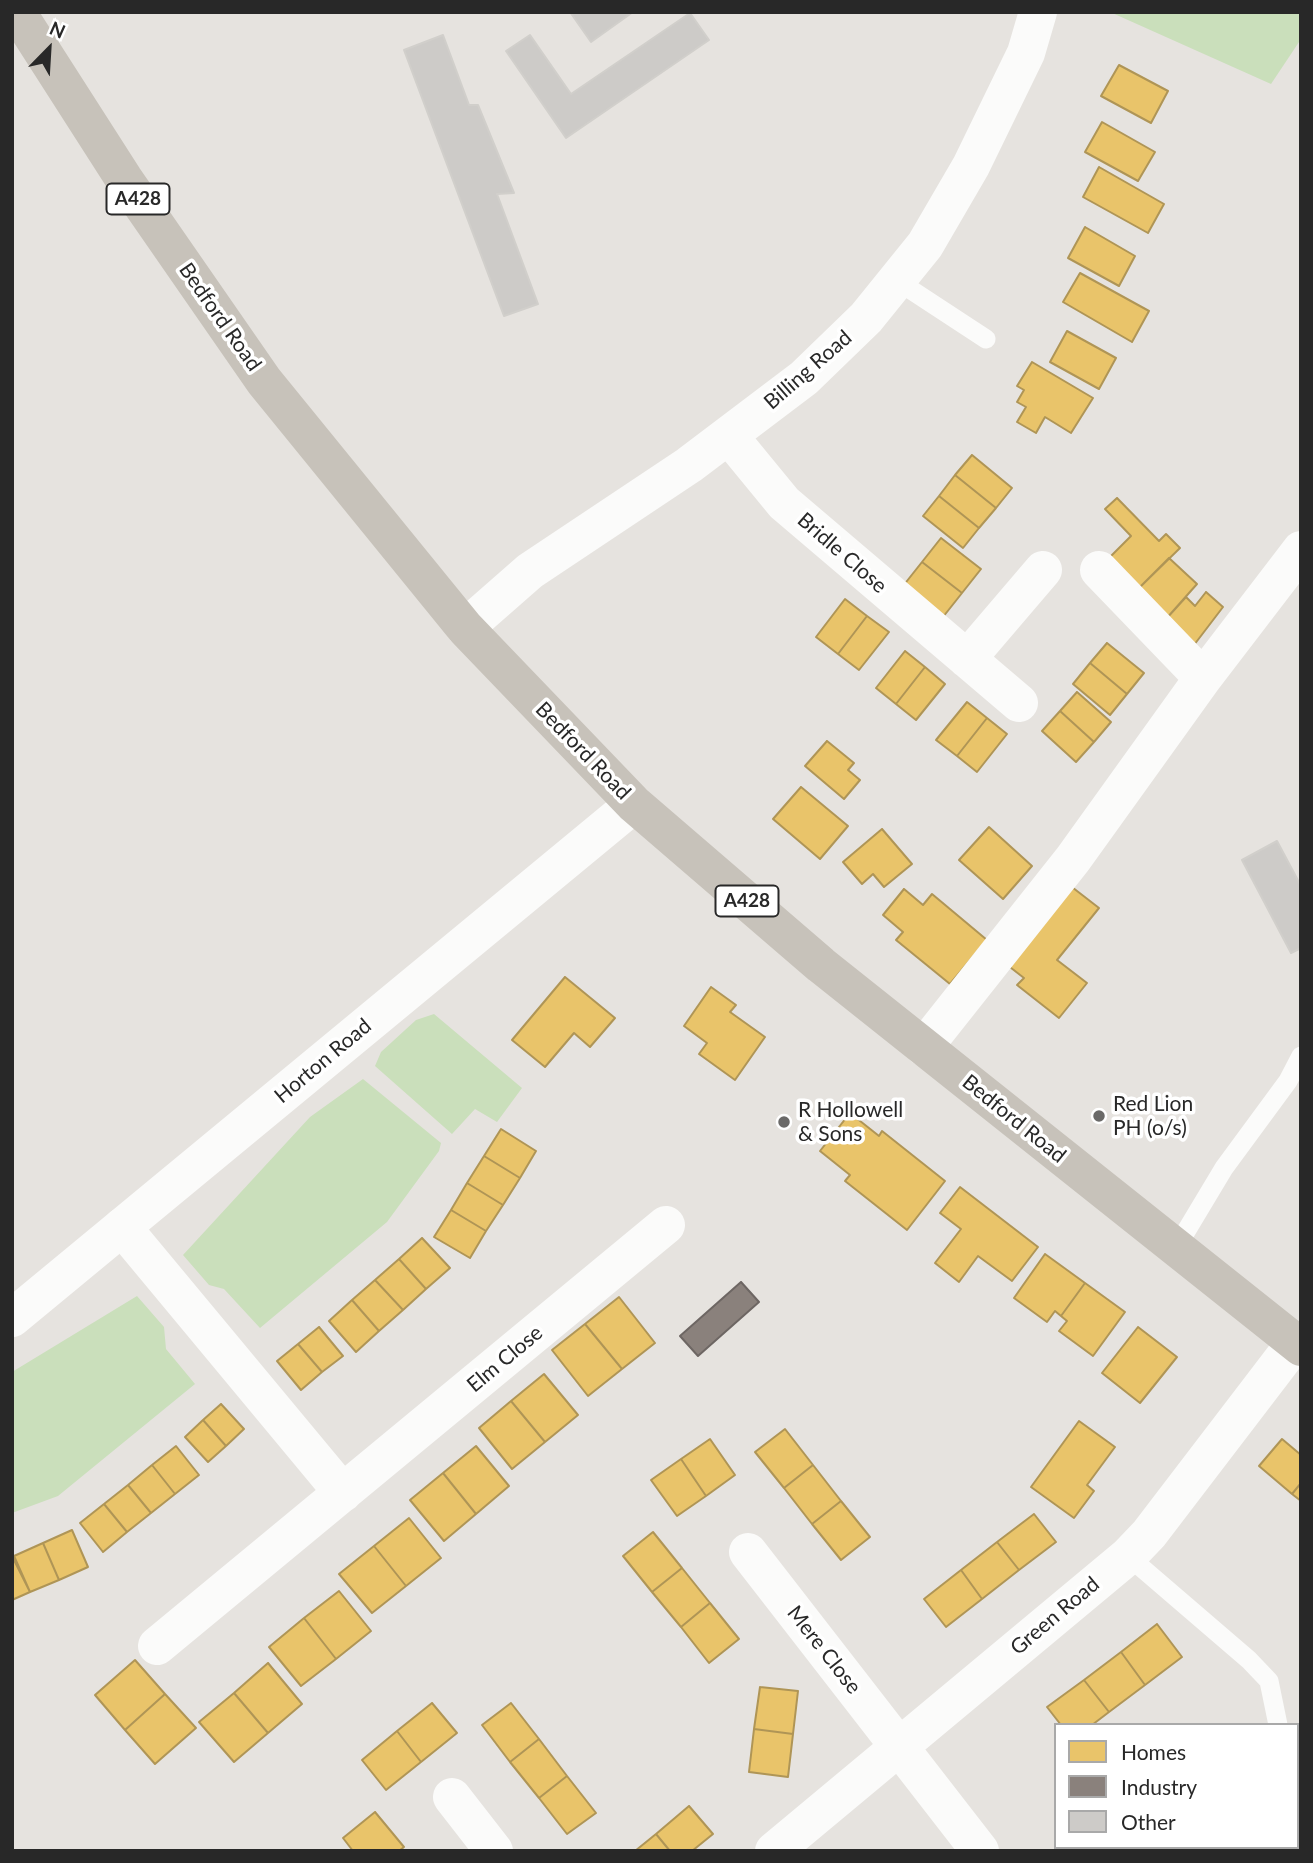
<!DOCTYPE html>
<html>
<head>
<meta charset="utf-8">
<style>
  body { margin:0 }
  #map { position:relative; width:1313px; height:1863px; overflow:hidden; background:#e6e3df; font-family:Lato,sans-serif }
  canvas { display:block }
  .frame { position:absolute; inset:0; border:14px solid #282828; pointer-events:none }
  .legend { position:absolute; left:1054px; top:1723px; width:245px; height:126px; box-sizing:border-box; background:#fff; border:2px solid #a9a9a9; margin:0; padding:9px 12px; list-style:none; font-size:21px; color:#282828 }
  .legend li { display:flex; align-items:center; gap:14px; height:35px }
  .legend b { width:35px; border:2px solid #a9a9a9 }
  .north { position:absolute; left:14px; top:14px; width:70px; height:70px; -webkit-text-stroke:5px #fff; paint-order:stroke; rotate:24deg; font-size:19px; font-weight:700; line-height:28px; text-align:center; color:#282828 }
  .north::after { content:''; display:block; margin:auto; width:24px; height:32px; background:#282828; clip-path:polygon(50% 0,100% 100%,50% 72%,0 100%) }
</style>
</head>
<body>
<div id="map">
<canvas width="1313" height="1863"></canvas>
<div class="frame"></div>
<ul class="legend">
<li><b style="height:19px;background:#e9c46a"></b>Homes</li>
<li><b style="height:19px;background:#8a817c"></b>Industry</li>
<li><b style="height:19px;background:#cdcbc8"></b>Other</li>
</ul>
<div class="north">N</div>
</div>
<script>
const c = document.querySelector('canvas').getContext('2d');
c.lineJoin = 'round';
function fillPath(path, color) {
  c.fillStyle = color;
  c.fill(path, 'evenodd');
}
function poly(rows) {
  const path = new Path2D();
  for (const r of rows) {
    path.moveTo(r[0], r[1]);
    for (let i = 2; i < r.length; i += 2) path.lineTo(r[i], r[i + 1]);
  }
  return path;
}
function stroke(path, color, width, dash) {
  c.strokeStyle = color;
  c.lineWidth = width;
  c.lineCap = dash ? 'butt' : 'round';
  c.setLineDash(dash || []);
  c.stroke(path);
}
function drawText(font, color, halo, rows, align = 'center') {
  c.font = font + ' Lato,sans-serif';
  c.lineWidth = 7;
  c.setLineDash([]);
  c.textBaseline = 'middle';
  c.strokeStyle = halo;
  c.fillStyle = color;
  for (const [text, x, y, turn = 0] of rows) {
    c.save();
    c.translate(x, y);
    c.rotate((+turn || 0) * Math.PI / 180);
    c.textAlign = isNaN(turn) ? turn : align;
    if (halo) c.strokeText(text, 0, 0);
    c.fillText(text, 0, 0);
    c.restore();
  }
}
fillPath(poly([
  [1110,12,1301,12,1301,39,1271,84],
  [434,1014,522,1088,497,1122,475,1109,452,1134,375,1066,381,1052,416,1020],
  [363,1079,441,1143,439,1151,387,1222,260,1328,224,1289,209,1285,183,1255,310,1117],
  [137,1296,164,1327,166,1349,195,1384,58,1496,12,1513,12,1372]
]), '#cadfbb');
const homes = poly([
  [1119,65,1168,91,1151,123,1101,96,1119,65],
  [1102,122,1155,152,1138,181,1085,152,1102,122],
  [1099,167,1164,204,1148,233,1083,197,1099,167],
  [1085,227,1135,256,1119,286,1068,258,1085,227],
  [1080,273,1149,311,1132,342,1063,302,1080,273],
  [1067,331,1116,358,1099,389,1050,362,1067,331],
  [1032,362,1093,398,1071,433,1045,417,1036,433,1017,422,1026,407,1017,402,1024,390,1017,386,1032,362],
  [972,455,1012,488,996,508,955,475,972,455],
  [955,475,996,508,979,528,939,496,955,475],
  [939,496,979,528,963,548,923,516,939,496],
  [1117,498,1159,541,1166,534,1180,548,1137,590,1107,560,1131,536,1105,509,1117,498],
  [941,538,981,569,962,593,922,562,941,538],
  [1169,558,1197,584,1166,619,1137,590,1169,558],
  [922,562,962,593,943,617,903,586,922,562],
  [1206,592,1223,607,1194,645,1166,619,1186,597,1195,606,1206,592],
  [845,599,867,616,838,654,816,637,845,599],
  [867,616,889,632,859,670,838,654,867,616],
  [1107,643,1144,673,1127,694,1090,663,1107,643],
  [905,651,925,667,896,704,876,688,905,651],
  [1090,663,1127,694,1110,715,1073,684,1090,663],
  [925,667,945,684,916,720,896,704,925,667],
  [1077,692,1111,722,1094,742,1060,711,1077,692],
  [967,702,987,718,957,756,936,740,967,702],
  [1060,711,1094,742,1076,762,1042,731,1060,711],
  [987,718,1007,734,977,772,957,756,987,718],
  [827,741,854,763,848,770,860,780,844,799,805,766,827,741],
  [801,787,848,826,820,859,773,819,801,787],
  [989,827,1032,866,1003,899,959,860,989,827],
  [882,829,912,864,884,887,873,874,862,884,843,862,882,829],
  [1068,884,1099,908,1057,960,1087,983,1059,1018,1017,985,1024,978,1006,964,1068,884],
  [904,889,923,905,932,894,987,940,950,984,896,940,903,932,883,915,904,889],
  [565,977,615,1018,590,1047,574,1033,545,1067,512,1040,565,977],
  [711,987,736,1005,730,1012,765,1037,735,1080,699,1054,707,1043,684,1026,711,987],
  [850,1113,879,1136,882,1131,945,1181,907,1230,845,1181,850,1175,820,1151,850,1113],
  [501,1129,536,1151,520,1178,484,1156,501,1129],
  [484,1156,520,1178,503,1205,467,1183,484,1156],
  [467,1183,503,1205,486,1231,451,1210,467,1183],
  [960,1187,1038,1247,1012,1281,978,1256,959,1282,935,1263,961,1229,940,1213,960,1187],
  [451,1210,486,1231,470,1258,434,1237,451,1210],
  [422,1238,450,1268,426,1289,399,1259,422,1238],
  [1045,1254,1085,1283,1061,1316,1055,1311,1047,1322,1014,1298,1045,1254],
  [399,1259,426,1289,403,1310,375,1280,399,1259],
  [375,1280,403,1310,379,1331,352,1300,375,1280],
  [1085,1283,1125,1312,1093,1356,1059,1331,1067,1321,1061,1316,1085,1283],
  [619,1297,655,1343,622,1369,585,1324,619,1297],
  [352,1300,379,1331,356,1352,329,1321,352,1300],
  [585,1324,622,1369,588,1396,552,1350,585,1324],
  [319,1327,343,1356,322,1372,298,1344,319,1327],
  [1138,1327,1177,1357,1140,1403,1102,1373,1138,1327],
  [298,1344,322,1372,301,1390,277,1361,298,1344],
  [544,1374,578,1415,545,1442,511,1401,544,1374],
  [511,1401,545,1442,512,1469,479,1428,511,1401],
  [221,1404,244,1429,226,1446,203,1420,221,1404],
  [203,1420,226,1446,208,1462,185,1437,203,1420],
  [1079,1421,1115,1447,1087,1485,1094,1491,1074,1518,1031,1487,1079,1421],
  [785,1429,813,1465,784,1488,755,1452,785,1429],
  [710,1439,735,1475,706,1496,681,1459,710,1439],
  [1282,1439,1301,1455,1301,1483,1292,1494,1259,1466,1282,1439],
  [176,1446,199,1475,175,1494,152,1465,176,1446],
  [476,1446,509,1486,476,1514,443,1473,476,1446],
  [681,1459,706,1496,677,1516,651,1480,681,1459],
  [152,1465,175,1494,151,1513,128,1485,152,1465],
  [813,1465,841,1501,812,1524,784,1488,813,1465],
  [443,1473,476,1514,444,1541,410,1500,443,1473],
  [1301,1483,1301,1501,1292,1494,1301,1483],
  [128,1485,151,1513,127,1532,104,1504,128,1485],
  [841,1501,870,1537,841,1560,812,1524,841,1501],
  [104,1504,127,1532,103,1552,80,1523,104,1504],
  [1034,1514,1056,1542,1019,1570,997,1542,1034,1514],
  [409,1518,441,1558,406,1586,374,1546,409,1518],
  [72,1530,88,1567,59,1580,43,1543,72,1530],
  [653,1532,682,1568,652,1592,623,1556,653,1532],
  [997,1542,1019,1570,982,1599,961,1570,997,1542],
  [43,1543,59,1580,30,1592,14,1556,43,1543],
  [374,1546,406,1586,372,1613,339,1574,374,1546],
  [12,1556,30,1592,12,1600,12,1556],
  [682,1568,710,1603,681,1627,652,1592,682,1568],
  [961,1570,982,1599,946,1627,924,1599,961,1570],
  [339,1591,371,1631,336,1659,304,1618,339,1591],
  [710,1603,739,1639,709,1663,681,1627,710,1603],
  [304,1618,336,1659,301,1686,269,1647,304,1618],
  [1157,1624,1182,1657,1145,1685,1121,1652,1157,1624],
  [1121,1652,1145,1685,1109,1712,1084,1680,1121,1652],
  [135,1660,165,1694,125,1730,95,1695,135,1660],
  [268,1663,302,1704,268,1733,234,1693,268,1663],
  [1084,1680,1109,1712,1092,1725,1061,1725,1047,1707,1084,1680],
  [760,1687,798,1691,793,1734,754,1729,760,1687],
  [234,1693,268,1733,234,1762,199,1722,234,1693],
  [165,1694,196,1728,155,1764,125,1730,165,1694],
  [432,1703,457,1733,421,1762,397,1731,432,1703],
  [511,1703,539,1739,510,1762,482,1725,511,1703],
  [754,1729,793,1734,788,1777,749,1772,754,1729],
  [397,1731,421,1762,386,1790,362,1760,397,1731],
  [539,1739,567,1776,539,1798,510,1762,539,1739],
  [567,1776,596,1813,567,1834,539,1798,567,1776],
  [689,1806,713,1834,692,1851,670,1851,656,1834,689,1806],
  [375,1812,404,1847,399,1851,353,1851,343,1838,375,1812],
  [656,1834,670,1851,635,1851,656,1834],
  [1096,1847,1116,1847,1119,1851,1092,1851,1096,1847]
]);
fillPath(homes, '#e9c46a');
stroke(homes, '#af9556', 2);
const industry = poly([
  [741,1282,759,1302,698,1356,680,1336,741,1282]
]);
fillPath(industry, '#8a817c');
stroke(industry, '#6d6663', 2);
const building = poly([
  [570,12,633,12,591,42,570,12],
  [690,13,709,40,566,138,506,51,530,35,571,94,690,13],
  [443,35,469,105,478,105,514,193,497,194,538,304,504,316,404,50,443,35],
  [1277,841,1301,886,1301,948,1291,953,1242,860,1277,841]
]);
fillPath(building, '#cdcbc8');
stroke(building, '#d1cfcb', 2);
stroke(poly([
  [896,280,986,339],
  [1176,1248,1224,1168,1288,1081,1301,1056],
  [1128,1556,1249,1660,1269,1681,1278,1725],
  [1297,1758,1301,1763]
]), '#fbfbfa', 19);
stroke(poly([
  [729,436,784,503,1019,703],
  [1099,570,1203,678],
  [967,659,1043,570],
  [924,1047,1073,859,1203,678,1301,550],
  [122,1227,343,1493],
  [748,1552,980,1851],
  [157,1646,666,1225],
  [452,1797,494,1851],
  [774,1851,1128,1556,1149,1534,1295,1343]
]), '#fbfbfa', 38);
stroke(poly([
  [465,628,530,571,689,465,804,378,866,318,925,245,971,166,1026,53,1038,12],
  [12,1318,634,804]
]), '#fbfbfa', 38);
stroke(poly([
  [17,12,124,179,264,381,465,628,634,804,821,965,1301,1347]
]), '#c7c2ba', 38);
for (const [x, y, r, color] of [
  [1099,1116,7,"#6a6968"],
  [784,1122,7,"#6a6968"]
]) {
  const dot = new Path2D();
  dot.arc(x, y, r, 0, 2 * Math.PI);
  c.fillStyle = color;
  c.fill(dot);
  stroke(dot, '#fff', 2.5);
}
for (const [x, y, w] of [
  [138,199,63],
  [747,901,63]
]) {
  const box = new Path2D();
  box.roundRect(x - w / 2, y - 15.5, w, 31, 5);
  c.fillStyle = '#fff';
  c.fill(box);
  stroke(box, '#282828', 2);
}
drawText('bold 19px', '#282828', null, [
  ["A428",138,199],
  ["A428",747,901]
]);
drawText('21px', '#282828', '#fff', [
  ["Bedford Road",220,317,55],
  ["Billing Road",808,370,-41],
  ["Bridle Close",842,553,41],
  ["Bedford Road",583,751,46],
  ["Horton Road",323,1061,-40],
  ["Bedford Road",1014,1119,39],
  ["Elm Close",505,1359,-40],
  ["Green Road",1055,1616,-40],
  ["Mere Close",824,1650,52]
]);
drawText('21px', '#282828', '#fff', [
  ["Red Lion",1113,1104],
  ["PH (o/s)",1113,1128],
  ["R Hollowell",798,1110],
  ["& Sons",798,1134]
], 'left');
</script>
</body>
</html>
